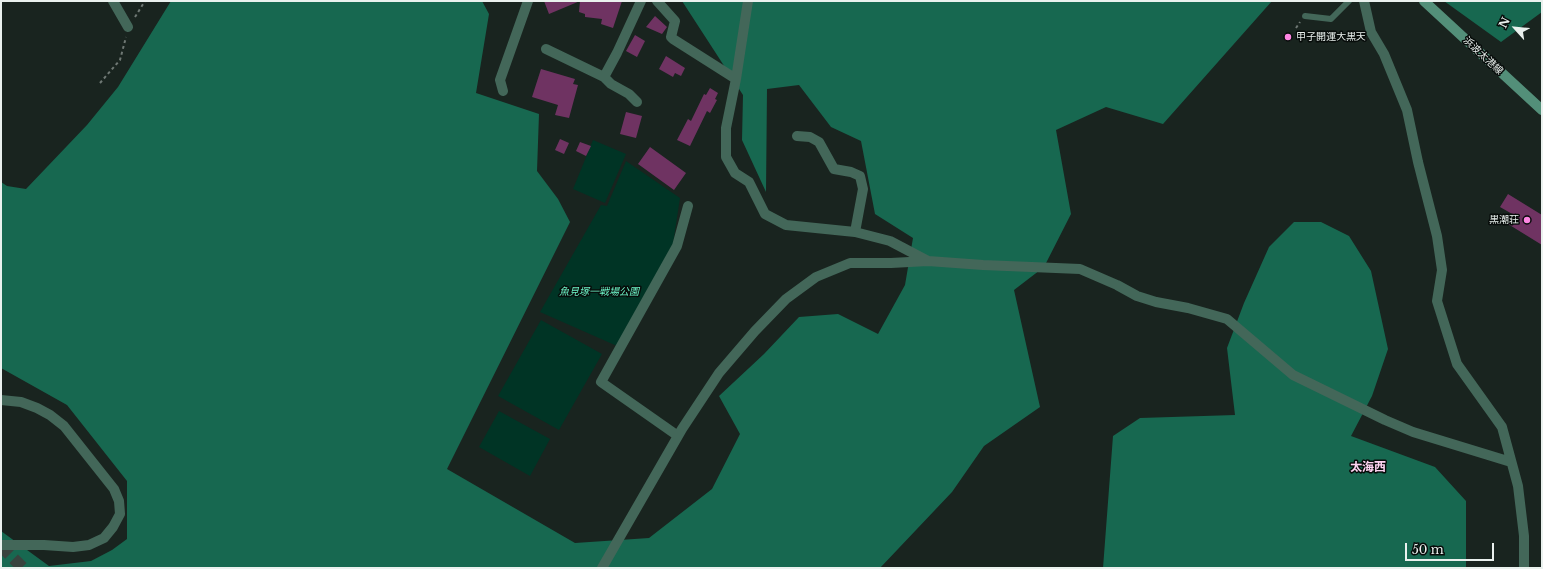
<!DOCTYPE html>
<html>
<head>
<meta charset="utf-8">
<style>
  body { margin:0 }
  #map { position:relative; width:1543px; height:569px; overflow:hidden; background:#19241f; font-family:"Libre Baskerville",serif }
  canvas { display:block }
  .frame { position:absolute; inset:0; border:2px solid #eaf1ee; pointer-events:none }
  .north { position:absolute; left:1495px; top:8px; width:40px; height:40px; -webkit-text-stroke:3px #070c0a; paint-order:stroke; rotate:297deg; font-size:11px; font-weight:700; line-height:16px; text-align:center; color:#eaf1ee }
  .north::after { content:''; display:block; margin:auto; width:14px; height:18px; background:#eaf1ee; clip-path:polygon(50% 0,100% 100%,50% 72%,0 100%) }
  .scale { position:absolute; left:1405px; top:543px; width:89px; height:18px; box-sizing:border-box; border:2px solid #eaf1ee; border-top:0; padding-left:5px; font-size:12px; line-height:14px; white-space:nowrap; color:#eaf1ee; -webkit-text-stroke:3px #070c0a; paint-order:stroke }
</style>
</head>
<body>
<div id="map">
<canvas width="1543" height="569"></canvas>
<div class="frame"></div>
<div class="north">N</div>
<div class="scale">50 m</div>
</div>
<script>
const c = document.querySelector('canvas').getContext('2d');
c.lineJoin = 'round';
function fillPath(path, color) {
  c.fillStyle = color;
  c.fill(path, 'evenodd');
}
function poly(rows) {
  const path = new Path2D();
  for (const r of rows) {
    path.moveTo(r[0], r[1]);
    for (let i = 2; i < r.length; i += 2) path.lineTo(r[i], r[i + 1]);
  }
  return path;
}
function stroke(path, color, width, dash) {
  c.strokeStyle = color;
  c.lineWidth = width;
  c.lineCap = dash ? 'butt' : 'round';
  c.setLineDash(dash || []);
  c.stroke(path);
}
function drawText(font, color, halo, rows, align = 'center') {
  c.font = font + ' "Libre Baskerville","Noto Sans JP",serif';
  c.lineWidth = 3;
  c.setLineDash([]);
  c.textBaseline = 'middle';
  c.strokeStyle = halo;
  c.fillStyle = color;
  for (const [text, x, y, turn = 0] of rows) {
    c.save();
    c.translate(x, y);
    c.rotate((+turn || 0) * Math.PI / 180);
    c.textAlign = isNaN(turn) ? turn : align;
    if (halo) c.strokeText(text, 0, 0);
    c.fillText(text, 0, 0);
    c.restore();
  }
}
fillPath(poly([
  [593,140,626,154,605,203,573,189],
  [626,161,680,198,673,244,617,346,540,312,601,205,607,206],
  [541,320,602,354,559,430,498,396],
  [499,411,550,439,530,476,479,447]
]), '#003425');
fillPath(poly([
  [171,1,482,1,489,14,476,93,539,114,537,171,558,199,570,222,447,469,575,543,649,538,712,489,740,434,719,396,764,354,799,317,838,314,878,334,905,285,913,238,875,214,861,141,831,127,799,85,767,89,766,192,742,140,743,95,682,1,1272,1,1163,124,1106,107,1056,130,1071,214,1044,267,1014,290,1040,407,984,446,952,492,880,568,1,568,1,531,49,566,91,561,112,550,127,539,127,481,67,405,1,368,1,182,7,186,26,189,87,125,118,87],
  [1444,1,1542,1,1542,12,1501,42],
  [1294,222,1321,222,1349,236,1371,271,1388,349,1372,396,1351,436,1435,467,1466,501,1466,568,1103,568,1113,436,1140,418,1235,415,1227,348,1244,303,1269,247]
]), '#176850');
fillPath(poly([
  [544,1,580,1,549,14],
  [580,1,622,1,613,28,601,24,602,19,585,17,585,14,579,12],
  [655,16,667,27,662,34,646,27],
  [635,35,645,41,637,57,626,51],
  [666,56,685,68,681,76,675,73,673,77,659,69],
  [541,69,575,79,573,84,578,85,569,118,555,115,558,105,532,97],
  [710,88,718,93,715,99,717,100,710,113,707,111,690,146,677,140,688,119,691,121,704,94,706,95],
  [626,112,642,116,636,138,620,134],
  [560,139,569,143,564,154,555,150],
  [580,142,591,146,586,156,576,151],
  [650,147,686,173,674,190,638,164],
  [1508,194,1542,215,1542,245,1508,224,1514,215,1500,207]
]), '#6f3362');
stroke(poly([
  [1,546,23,568]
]), '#38433e', 12, [12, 6]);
stroke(poly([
  [135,17,145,1],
  [1296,28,1300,22],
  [100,83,120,60,126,37]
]), '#6f7874', 2, [3, 3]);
stroke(poly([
  [1305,16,1331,19,1349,1]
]), '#436759', 6);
stroke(poly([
  [113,1,128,27],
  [657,1,675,21,671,37,673,39,736,79],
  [748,1,736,79,726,128,726,157,735,173,749,182,765,214,786,225,855,232,890,241,928,261],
  [1364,1,1371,32,1384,54,1407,110,1418,162,1437,236,1442,270,1437,301,1457,364,1502,427,1518,486,1524,536,1524,568],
  [546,49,604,77,617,53,641,1],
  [604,77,611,84,629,94,637,102],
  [503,91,500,80,528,1],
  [797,136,810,137,819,142,834,169,851,172,860,176,863,189,855,232],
  [1,400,21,402,37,408,50,415,64,426,114,489,119,501,120,514,113,527,104,538,89,545,73,547,44,545,1,545],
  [678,436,601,382,677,246,688,206],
  [602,568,682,429,719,373,755,331,786,299,816,277,850,263,891,263,928,261,983,265,1080,269,1117,285,1137,296,1156,302,1188,308,1227,319,1293,375,1385,420,1413,432,1511,462]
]), '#436759', 10);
stroke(poly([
  [1424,1,1542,110]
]), '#538f79', 10);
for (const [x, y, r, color] of [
  [1288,37,4,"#fd86e2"],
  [1527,220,4,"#fd86e2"]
]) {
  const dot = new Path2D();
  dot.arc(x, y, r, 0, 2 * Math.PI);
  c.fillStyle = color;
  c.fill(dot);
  stroke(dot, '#070c0a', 1.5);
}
drawText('10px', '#eaf1ee', '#070c0a', [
  ["甲子開運大黒天",1296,37],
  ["黒潮荘",1519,220,"right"]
], 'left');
drawText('10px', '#eaf1ee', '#070c0a', [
  ["浜波太港線",1483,56,43]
]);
drawText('italic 10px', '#6cf3c6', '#070c0a', [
  ["魚見塚一戦場公園",599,292]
]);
drawText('bold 12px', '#fed4f2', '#070c0a', [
  ["太海西",1368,468]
]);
</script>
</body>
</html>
